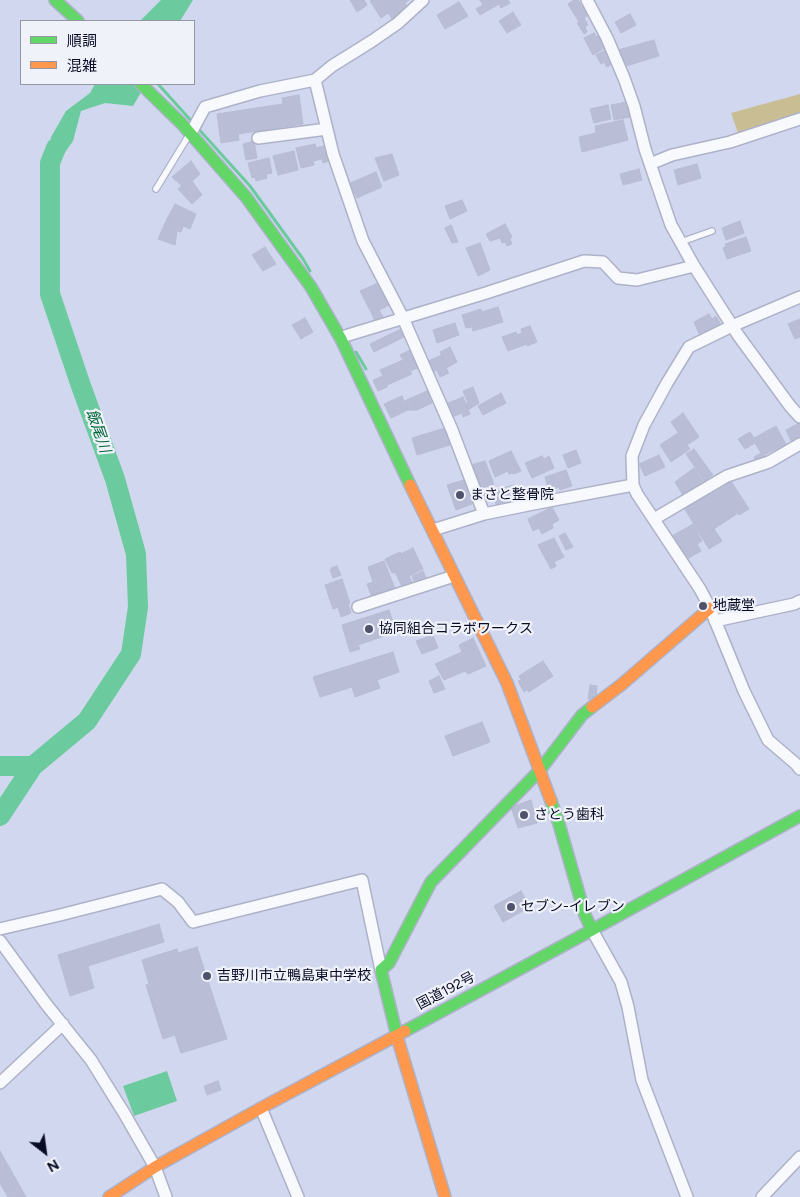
<!DOCTYPE html>
<html>
<head>
<meta charset="utf-8">
<style>
  body { margin:0 }
  #map { position:relative; width:800px; height:1197px; overflow:hidden; background:#d1d7ee; font-family:Figtree,"Noto Sans JP",sans-serif }
  canvas { display:block }
  .legend { position:absolute; left:20px; top:20px; width:175px; height:65px; box-sizing:border-box; background:#f0f2fa; border:1px solid #9396a4; margin:0; padding:6px 9px; list-style:none; font-size:15px; color:#080b24 }
  .legend li { display:flex; align-items:center; gap:10px; height:25px }
  .legend b { width:25px; border:1px solid #9396a4 }
  .north { position:absolute; left:20px; top:1127px; width:50px; height:50px; -webkit-text-stroke:4px #f0f2fa; paint-order:stroke; rotate:150deg; font-size:14px; font-weight:700; line-height:20px; text-align:center; color:#080b24 }
  .north::after { content:''; display:block; margin:auto; width:18px; height:22px; background:#080b24; clip-path:polygon(50% 0,100% 100%,50% 72%,0 100%) }
</style>
</head>
<body>
<div id="map">
<canvas width="800" height="1197"></canvas>
<ul class="legend">
<li><b style="height:6px;background:#63d668"></b>順調</li>
<li><b style="height:6px;background:#ff974d"></b>混雑</li>
</ul>
<div class="north">N</div>
</div>
<script>
const c = document.querySelector('canvas').getContext('2d');
c.lineJoin = 'round';
function fillPath(path, color) {
  c.fillStyle = color;
  c.fill(path, 'evenodd');
}
function poly(rows) {
  const path = new Path2D();
  for (const r of rows) {
    path.moveTo(r[0], r[1]);
    for (let i = 2; i < r.length; i += 2) path.lineTo(r[i], r[i + 1]);
  }
  return path;
}
function stroke(path, color, width, dash) {
  c.strokeStyle = color;
  c.lineWidth = width;
  c.lineCap = dash ? 'butt' : 'round';
  c.setLineDash(dash || []);
  c.stroke(path);
}
function drawText(font, color, halo, rows, align = 'center') {
  c.font = font + ' Figtree,"Noto Sans JP",sans-serif';
  c.lineWidth = 4.5;
  c.setLineDash([]);
  c.textBaseline = 'middle';
  c.strokeStyle = halo;
  c.fillStyle = color;
  for (const [text, x, y, turn = 0] of rows) {
    c.save();
    c.translate(x, y);
    c.rotate((+turn || 0) * Math.PI / 180);
    c.textAlign = isNaN(turn) ? turn : align;
    if (halo) c.strokeText(text, 0, 0);
    c.fillText(text, 0, 0);
    c.restore();
  }
}
fillPath(poly([
  [800,94,800,116,739,136,731,113]
]), '#c9be93');
fillPath(poly([
  [161,0,193,0,180,21,140,21],
  [95,84,146,84,133,106,105,103,81,111,73,141,46,179,51,137,66,111,90,93],
  [167,1071,177,1101,134,1116,123,1086]
]), '#6ccb9e');
stroke(poly([
  [158,84,250,186,303,259,310,271],
  [356,352,366,369]
]), '#6ccb9e', 3);
stroke(poly([
  [0,766,33,766],
  [0,816,33,766,87,721,131,654,138,607,136,554,115,479,81,386,50,294,50,163,56,148]
]), '#6ccb9e', 20);
const building = poly([
  [350,0,364,0,367,5,357,12,350,0],
  [372,0,409,0,405,3,408,8,392,19,388,13,381,18,370,1,372,0],
  [480,0,508,0,510,3,501,8,499,4,480,15,476,9,483,5,480,0],
  [574,0,578,0,583,9,586,7,590,14,584,18,588,25,585,27,587,32,584,34,577,23,579,22,568,4,574,0],
  [459,2,468,16,445,29,437,15,459,2],
  [513,12,521,25,507,33,499,21,513,12],
  [630,14,636,25,621,33,615,22,630,14],
  [594,33,596,37,600,35,606,47,593,55,584,38,594,33],
  [654,40,659,56,623,67,618,50,654,40],
  [605,50,607,54,609,52,615,62,607,67,604,62,601,64,596,55,605,50],
  [299,95,303,124,238,134,239,140,221,143,217,114,283,104,282,98,299,95],
  [626,102,630,117,614,120,611,105,626,102],
  [608,105,611,119,594,123,590,109,608,105],
  [623,120,628,140,582,152,579,137,596,133,595,126,623,120],
  [254,141,257,158,246,160,243,144,254,141],
  [315,144,316,148,328,145,332,160,323,163,322,159,313,161,314,165,301,168,296,148,315,144],
  [294,151,298,170,278,175,273,156,294,151],
  [392,154,399,175,384,181,375,158,392,154],
  [269,158,272,173,266,174,267,178,256,181,255,177,252,178,248,163,269,158],
  [191,161,200,174,192,181,202,195,192,204,178,189,182,186,172,177,191,161],
  [697,164,701,178,678,185,674,170,697,164],
  [639,169,642,180,623,185,620,174,639,169],
  [376,172,382,187,357,198,350,183,376,172],
  [462,200,467,211,450,219,445,206,462,200],
  [175,204,196,214,190,229,167,219,175,204],
  [167,219,183,226,181,232,177,231,175,245,158,239,167,219],
  [740,221,744,233,726,240,722,228,740,221],
  [505,224,512,237,510,239,512,244,507,246,505,242,502,243,500,238,490,241,486,234,505,224],
  [451,225,458,242,452,243,445,228,451,225],
  [746,237,751,251,727,259,723,248,726,246,725,244,746,237],
  [480,243,490,270,478,276,466,248,480,243],
  [265,247,276,264,263,271,252,255,265,247],
  [378,283,389,305,372,314,360,291,378,283],
  [498,307,503,322,473,331,472,327,466,328,462,315,481,309,482,312,498,307],
  [379,310,385,320,376,324,372,314,379,310],
  [709,314,712,319,716,316,722,327,701,338,694,322,709,314],
  [305,318,313,332,301,339,292,325,305,318],
  [800,319,800,337,795,339,788,324,800,319],
  [455,323,459,335,437,343,433,330,455,323],
  [530,326,537,342,527,346,527,344,508,351,502,337,516,332,517,335,522,333,521,329,530,326],
  [401,329,404,337,374,352,370,344,401,329],
  [450,347,457,362,448,367,440,352,450,347],
  [410,350,418,368,410,371,412,374,387,385,387,387,378,391,373,380,383,376,380,370,403,360,400,355,410,350],
  [442,355,448,367,446,368,449,373,440,377,437,370,429,374,426,362,442,355],
  [473,387,479,403,468,410,466,404,468,403,463,391,473,387],
  [427,391,432,403,417,410,411,398,427,391],
  [501,393,506,403,483,415,478,406,501,393],
  [402,396,408,410,391,418,384,404,402,396],
  [463,397,470,414,463,417,462,413,452,417,446,404,463,397],
  [411,398,417,410,408,410,405,401,411,398],
  [683,413,699,437,687,445,671,422,683,413],
  [799,423,800,425,800,439,792,443,786,430,799,423],
  [776,426,787,446,780,451,778,448,764,455,765,459,757,463,754,457,761,453,755,443,745,449,738,439,750,432,754,438,776,426],
  [445,428,450,445,417,455,412,438,445,428],
  [678,433,690,449,671,462,660,445,678,433],
  [694,449,713,475,704,481,686,454,694,449],
  [576,450,581,463,568,468,563,455,576,450],
  [511,451,521,471,514,474,513,473,509,474,508,471,495,477,489,461,511,451],
  [659,455,665,467,645,476,639,464,659,455],
  [542,456,544,459,549,456,554,468,532,478,525,463,542,456],
  [485,461,494,484,479,489,471,465,485,461],
  [694,468,704,483,684,497,675,482,694,468],
  [566,470,572,486,560,490,559,487,549,491,545,477,566,470],
  [729,478,749,509,739,515,738,513,714,529,722,541,709,549,683,506,729,478],
  [464,480,472,504,456,510,447,485,464,480],
  [514,485,519,500,497,507,492,491,514,485],
  [492,491,494,498,485,501,483,494,492,491],
  [552,507,559,520,552,524,553,528,542,534,539,528,533,531,528,519,552,507],
  [693,524,702,541,697,544,701,551,687,559,672,536,693,524],
  [565,533,573,547,566,550,559,536,565,533],
  [554,538,564,557,554,562,556,566,551,569,538,545,554,538],
  [413,548,423,569,409,576,413,584,403,589,395,572,392,573,385,559,400,552,401,554,413,548],
  [384,561,396,591,373,600,367,584,373,582,368,567,384,561],
  [337,566,341,575,333,578,330,570,332,570,331,568,337,566],
  [423,571,427,580,416,585,412,576,423,571],
  [342,579,350,603,333,609,325,585,342,579],
  [348,603,351,613,341,617,338,607,348,603],
  [389,610,396,632,358,645,360,649,350,652,342,625,389,610],
  [433,635,438,648,422,654,416,641,433,635],
  [473,638,486,666,468,674,465,671,444,680,435,664,462,652,459,645,473,638],
  [393,652,399,672,377,680,380,688,355,697,352,687,320,697,313,677,393,652],
  [543,661,553,676,529,692,527,690,524,692,518,681,521,680,519,676,543,661],
  [439,676,445,689,434,693,429,681,439,676],
  [590,685,597,686,596,700,588,699,590,685],
  [482,722,490,742,453,756,445,736,482,722],
  [531,800,537,823,518,828,511,807,531,800],
  [521,891,530,907,503,922,494,906,521,891],
  [159,924,164,942,88,966,94,988,70,996,58,955,159,924],
  [197,947,227,1039,181,1053,175,1035,163,1039,146,985,149,984,142,960,177,949,178,953,197,947],
  [218,1081,221,1090,207,1095,204,1086,218,1081],
  [0,1151,26,1197,8,1197,0,1183,0,1151]
]);
fillPath(building, '#b9bed6');
stroke(building, '#b6bcd3', 1);
const lane = poly([
  [156,189,189,135],
  [681,242,712,231]
]);
const street = poly([
  [587,0,607,38,624,78,634,106,645,149,671,225,694,266,738,335,790,406,800,417],
  [315,80,333,154,363,241,403,318,452,430,484,514],
  [191,133,205,107,260,91,315,80,332,66,372,41,398,23,423,0],
  [258,138,327,129],
  [650,164,672,155,730,142,800,119],
  [800,297,732,326,689,347,667,383,644,425,632,456,633,485,637,494,700,589,710,608,744,691,768,740,796,764,800,769],
  [341,339,345,336,486,293,584,261,603,262,618,278,637,280,694,266],
  [654,519,727,476,769,462,800,444],
  [433,530,484,514,533,504,633,485],
  [358,607,454,576],
  [715,621,794,604,800,601],
  [0,929,60,915,162,889,178,902,193,922,362,880,381,970],
  [592,930,621,982,628,1007,642,1080,687,1197],
  [0,941,46,1004,91,1060,124,1113,155,1167,166,1197],
  [0,1083,63,1024],
  [261,1108,298,1197],
  [762,1197,800,1157]
]);
const fast = poly([
  [55,0,78,21],
  [141,84,182,124,246,197,311,287,341,339,410,485],
  [551,801,559,824,585,915,592,930],
  [405,1031,592,930,800,816],
  [398,1040,381,970,389,963,431,882,540,770,582,715,592,707]
]);
const slow = poly([
  [410,485,507,683,551,801],
  [592,707,621,685,710,608],
  [398,1040,445,1197],
  [109,1197,155,1167,261,1108,405,1031]
]);
stroke(lane, '#adb2c9', 8);
stroke(street, '#adb2c9', 14);
stroke(fast, '#adb2c9', 14);
stroke(slow, '#adb2c9', 14);
stroke(lane, '#f8f9fc', 5.5);
stroke(street, '#f8f9fc', 11);
stroke(fast, '#63d668', 11);
stroke(slow, '#ff974d', 11);
for (const [x, y, r, color] of [
  [460,495,5,"#4e526b"],
  [703,606,5,"#4e526b"],
  [369,629,5,"#4e526b"],
  [524,815,5,"#4e526b"],
  [511,907,5,"#4e526b"],
  [207,976,5,"#4e526b"]
]) {
  const dot = new Path2D();
  dot.arc(x, y, r, 0, 2 * Math.PI);
  c.fillStyle = color;
  c.fill(dot);
  stroke(dot, '#f0f2fa', 2);
}
drawText('14px', '#080b24', '#f0f2fa', [
  ["まさと整骨院",470,495],
  ["地蔵堂",713,606],
  ["協同組合コラボワークス",379,629],
  ["さとう歯科",534,815],
  ["セブン-イレブン",521,907],
  ["吉野川市立鴨島東中学校",217,976]
], 'left');
drawText('14px', '#080b24', '#f0f2fa', [
  ["国道192号",446,991,-28]
]);
drawText('italic 15px', '#006838', '#f0f2fa', [
  ["飯尾川",98,431,71]
]);
</script>
</body>
</html>
